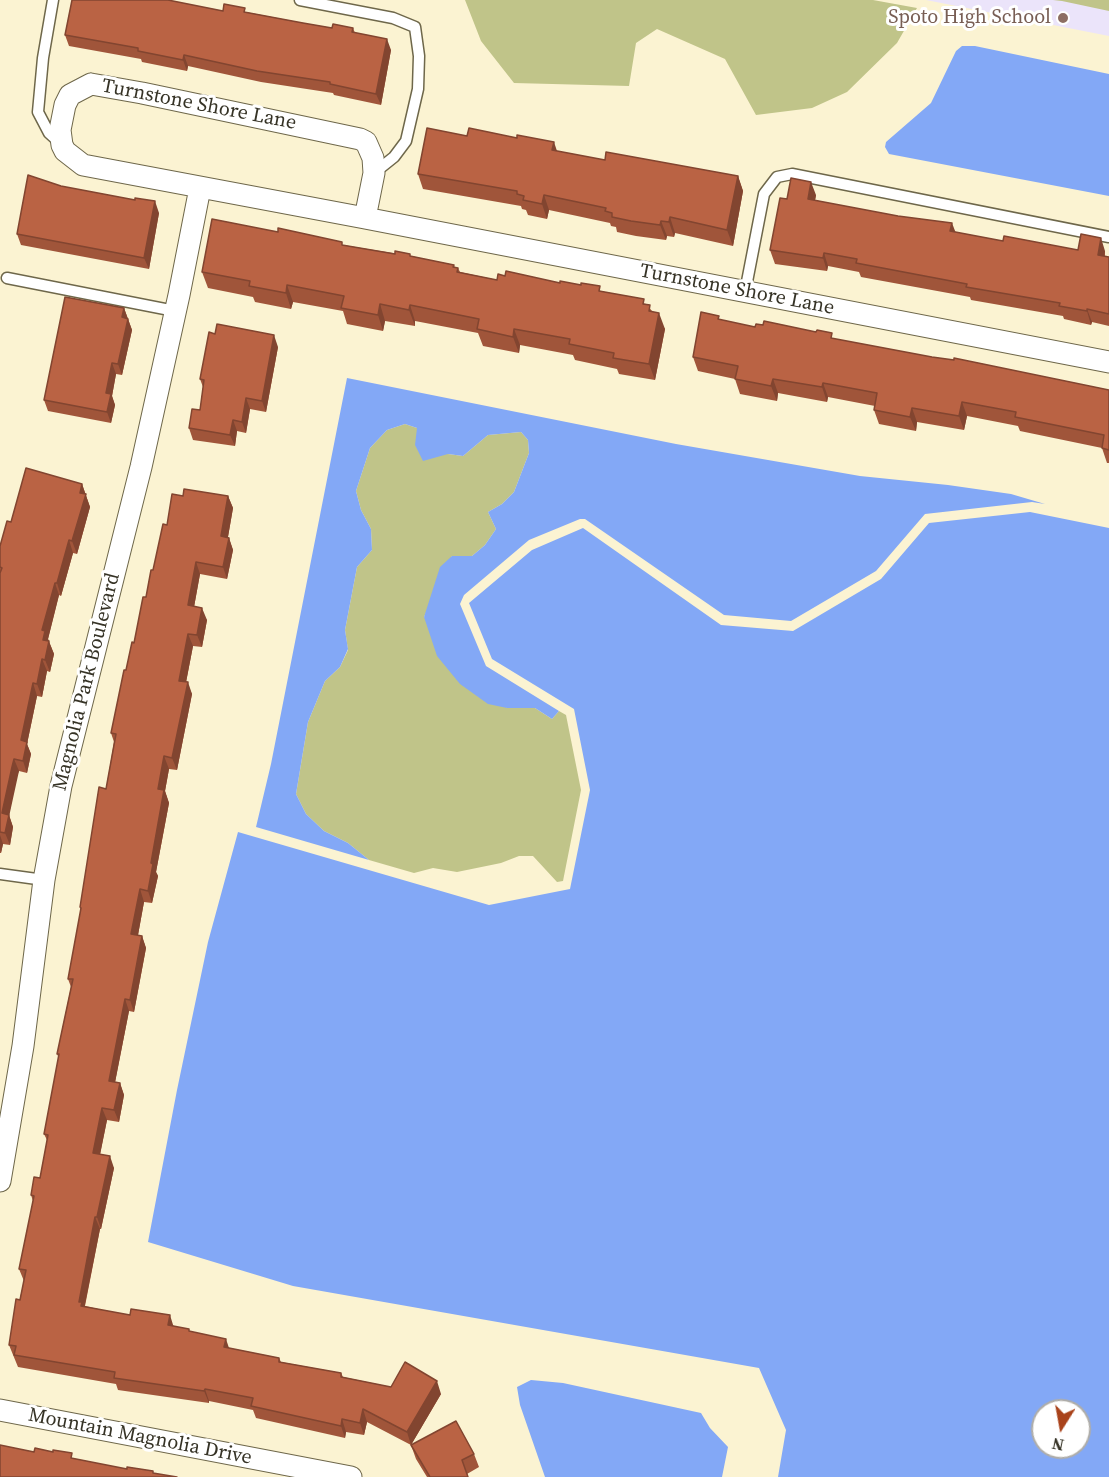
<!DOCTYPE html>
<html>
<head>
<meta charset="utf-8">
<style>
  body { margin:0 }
  #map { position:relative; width:1109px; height:1477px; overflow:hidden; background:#fbf3d2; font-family:"Source Serif 4",serif }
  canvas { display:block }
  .north { position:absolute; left:1031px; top:1399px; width:60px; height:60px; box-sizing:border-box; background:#fff; border:2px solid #afada8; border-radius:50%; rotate:191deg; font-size:16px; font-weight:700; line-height:24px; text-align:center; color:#363326 }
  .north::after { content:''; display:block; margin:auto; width:21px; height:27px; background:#a9431b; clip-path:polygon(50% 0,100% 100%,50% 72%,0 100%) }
</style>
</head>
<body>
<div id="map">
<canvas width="1109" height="1477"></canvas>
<div class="north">N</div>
</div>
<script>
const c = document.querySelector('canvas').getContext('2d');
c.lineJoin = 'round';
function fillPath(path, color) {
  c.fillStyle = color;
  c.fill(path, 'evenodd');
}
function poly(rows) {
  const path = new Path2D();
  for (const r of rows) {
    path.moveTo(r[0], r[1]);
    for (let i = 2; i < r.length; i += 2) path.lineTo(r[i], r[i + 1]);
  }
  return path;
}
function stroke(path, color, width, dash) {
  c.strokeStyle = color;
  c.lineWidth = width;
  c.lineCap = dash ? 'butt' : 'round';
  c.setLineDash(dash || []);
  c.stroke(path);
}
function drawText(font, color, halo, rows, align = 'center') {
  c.font = font + ' "Source Serif 4",serif';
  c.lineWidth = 6;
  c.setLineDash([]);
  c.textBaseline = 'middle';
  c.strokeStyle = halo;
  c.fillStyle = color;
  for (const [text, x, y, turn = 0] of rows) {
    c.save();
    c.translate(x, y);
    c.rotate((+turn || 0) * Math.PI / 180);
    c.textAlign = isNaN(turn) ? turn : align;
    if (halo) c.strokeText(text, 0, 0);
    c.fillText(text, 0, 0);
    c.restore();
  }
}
fillPath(poly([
  [926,0,1109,0,1109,36]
]), '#ebe4fa');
fillPath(poly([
  [465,0,873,0,917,8,897,43,847,92,812,108,756,115,725,59,657,29,636,43,629,86,514,83,481,41],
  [1053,0,1109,0,1109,11,1062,1],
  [405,424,417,428,448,454,463,456,488,435,521,432,528,440,529,453,514,492,502,504,488,512,496,529,485,545,472,556,452,556,424,617,507,708,535,708,552,719,559,711,566,715,581,790,563,881,557,882,533,856,519,856,501,863,457,872,433,868,414,873,369,860,348,843,324,831,306,814,296,794,308,722,325,681,340,667,348,650,345,630,357,567,372,550,371,529,361,510,356,491,370,448,387,430]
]), '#c0c489');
fillPath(poly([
  [962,46,975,46,1109,74,1109,196,889,154,885,147,886,142,931,103,956,51],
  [347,378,676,444,860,476,948,485,1011,494,1045,504,1032,502,925,514,876,571,791,621,724,615,585,519,580,519,529,540,464,595,460,604,486,666,559,711,552,719,535,708,507,708,488,704,460,684,437,656,424,617,440,567,452,556,472,556,485,545,496,529,488,512,502,504,514,492,529,453,528,440,521,432,488,435,463,456,448,454,423,461,415,445,417,428,405,424,387,430,370,448,356,491,361,510,371,529,372,550,357,567,345,630,348,649,340,667,325,681,308,722,296,794,306,814,324,831,348,843,369,860,256,827,271,764],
  [1030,512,1109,528,1109,1477,778,1477,786,1430,759,1368,293,1286,148,1242,177,1090,208,942,238,832,489,905,570,889,590,790,574,709,492,659,469,603,532,550,583,528,721,625,793,631,881,579,929,523],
  [1043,1411,1079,1411,1079,1447,1043,1447],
  [531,1380,563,1383,701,1413,710,1428,728,1447,722,1477,545,1477,520,1405,517,1387]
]), '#83a8f6');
const service = poly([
  [53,0,43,58,38,112,49,133,59,142],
  [300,0,393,18,415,27,419,56,418,89,406,141,394,157,374,173],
  [7,278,175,311],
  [745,292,764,194,777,177,792,174,1109,237],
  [0,874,44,880]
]);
const minor = poly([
  [91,84,142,93,360,139,366,142,373,158,374,173,365,218,83,165,65,151,62,145,60,130,65,105,70,95,91,84],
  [365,218,1109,362],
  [0,1181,23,1046,44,880,61,786,141,467,179,295,200,188],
  [0,1410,351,1477]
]);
stroke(service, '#6e674a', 13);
stroke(minor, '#6e674a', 23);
stroke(service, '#fff', 10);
stroke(minor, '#fff', 21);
fillPath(poly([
  [72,0,171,0,171,1,223,11,246,12,303,23,332,28,353,28,355,33,391,50,381,105,334,95,333,93,261,82,188,66,187,71,142,62,141,59,69,46,65,35],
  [467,136,605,160,738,176,743,191,733,246,675,233,674,237,667,236,666,240,636,236,617,232,616,227,611,226,610,223,549,210,547,219,528,215,526,210,522,209,521,206,423,189,418,174],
  [61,186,159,213,149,269,21,245,17,234],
  [816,195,815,200,955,232,1003,241,1078,250,1105,251,1105,256,1109,257,1109,326,1092,322,1091,325,1064,319,1063,316,971,300,970,297,861,277,859,272,828,266,827,271,775,264,770,250,787,199],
  [278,232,343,245,411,256,454,265,455,268,458,268,460,272,497,280,602,291,646,304,652,311,665,329,655,380,619,374,617,369,575,360,573,355,520,345,519,353,483,346,478,333,415,321,415,326,385,321,383,331,347,324,343,311,293,302,291,309,255,302,253,297,208,288,202,272],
  [124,308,132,330,122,375,116,374,112,396,115,405,111,423,48,411,44,400],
  [721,320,755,327,834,339,1109,390,1109,463,1107,463,1102,448,1020,431,1018,426,967,416,964,430,917,422,916,431,879,424,874,410,875,406,828,397,827,402,778,393,777,401,740,394,735,379,698,371,693,357],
  [278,347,266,412,250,409,246,433,237,431,235,446,193,440,189,428,200,410,203,387,200,379],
  [82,484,90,507,77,554,73,553,61,596,59,595,48,639,54,654,50,672,47,671,42,697,37,696,27,744,31,754,27,773,19,771,16,779,9,815,13,827,10,845,3,844,1,853,0,853,0,546,11,522],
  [183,496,228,496,233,508,228,537,229,538,233,550,227,579,200,574,194,607,207,620,202,647,193,646,186,682,192,694,177,770,169,769,165,791,169,803,156,872,158,876,152,903,144,902,138,935,142,936,146,948,134,1012,129,1011,115,1082,120,1083,124,1095,119,1122,107,1120,100,1154,114,1168,101,1229,100,1229,85,1306,174,1326,229,1348,279,1358,281,1362,341,1373,343,1377,391,1387,441,1394,411,1445,367,1422,364,1435,346,1432,345,1438,256,1418,253,1410,209,1401,209,1403,118,1390,116,1384,18,1367,9,1345,24,1281,19,1269,33,1201,31,1195,40,1178,47,1140,44,1134,59,1058,57,1054,71,987,68,979,81,911,80,907,106,789,114,742,111,733,126,670,134,643,153,570,167,525],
  [411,1445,474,1454,479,1467,467,1474,468,1477,427,1477,416,1459]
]), '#a0553a');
fillPath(poly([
  [387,39,391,50,381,105,376,94],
  [184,55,188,66,187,71,183,60],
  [554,142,559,157,552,150],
  [738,176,743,191,733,246,727,230],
  [811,182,816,195,813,212,808,199],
  [544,195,549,210,547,219,542,204],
  [155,201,159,213,149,269,144,258],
  [670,217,675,233,674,237,669,222],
  [661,221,667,236,666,240,660,225],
  [952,223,957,236,950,231],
  [1101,238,1105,251,1102,268,1098,255],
  [824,253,828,266,827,271,823,258],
  [287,285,293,302,291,309,286,293],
  [380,304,385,321,383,331,378,315],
  [410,305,415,321,415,326,409,310],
  [124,308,128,319,122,317],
  [1087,309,1092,322,1091,325,1087,311],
  [659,313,665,329,655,380,649,364],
  [128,319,132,330,122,375,118,364],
  [514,329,520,345,519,353,513,337],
  [274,335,278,347,266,412,262,401],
  [112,363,116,374,112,396,115,405,111,423,107,412,106,393],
  [773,379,778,393,777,401,771,386],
  [823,383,828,397,827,402,822,387],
  [246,398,250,409,246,433,242,422],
  [962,402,967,416,964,430,959,416],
  [912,408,917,422,916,431,910,417],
  [233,420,237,431,235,446,230,435],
  [82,484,90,507,77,554,72,541,80,493],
  [228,496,233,508,226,548,221,536],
  [229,538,233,550,227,579,223,567],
  [69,540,73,553,61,596,57,583],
  [196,562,200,574,192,618,188,605],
  [55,583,59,595,48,639,54,654,50,672,45,660,42,630],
  [202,608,207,620,202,647,197,635],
  [188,634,193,646,184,693,179,681],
  [42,659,47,671,42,697,37,684],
  [188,682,192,694,177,770,172,758],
  [33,683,37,696,27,744,31,754,27,773,23,761,21,740],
  [164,756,169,769,165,791,169,803,156,872,158,876,152,903,148,891,158,789],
  [14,759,19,771,7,826,2,813],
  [9,815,13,827,10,845,5,833],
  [0,835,3,844,1,853,0,849],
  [140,889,144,902,136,946,131,934],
  [142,936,146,948,134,1012,130,1000],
  [125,999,129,1011,113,1093,109,1081],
  [120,1083,124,1095,119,1122,114,1110],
  [102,1108,107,1120,98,1165,93,1153],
  [110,1156,114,1168,101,1229,97,1217],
  [95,1217,100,1229,84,1309,79,1302],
  [170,1315,174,1328,168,1325],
  [226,1339,230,1351,224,1347],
  [437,1381,441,1394,411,1445,407,1432],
  [205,1389,209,1401,209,1403,204,1391],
  [363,1409,367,1422,364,1435,360,1423],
  [342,1419,346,1432,345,1438,341,1426]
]), '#824530');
const building = poly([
  [72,0,168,0,223,11,224,4,245,8,244,12,303,23,332,28,333,24,353,28,352,32,387,39,376,94,330,84,330,82,257,71,184,55,183,60,138,51,138,48,65,35,72,0],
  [427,128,467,136,469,128,517,138,517,135,554,142,552,150,605,160,606,152,738,176,727,230,670,217,669,222,661,221,660,225,631,221,612,217,612,213,605,211,606,208,544,195,542,204,523,200,524,196,517,194,517,191,418,174,427,128],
  [28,175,61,186,135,200,135,198,155,201,144,258,17,234,28,175],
  [791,178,811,182,808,199,898,216,952,223,950,231,1003,241,1004,236,1078,250,1081,234,1101,238,1098,255,1109,257,1109,314,1087,309,1087,311,1059,306,1060,303,966,287,967,284,856,263,857,259,824,253,823,258,770,250,780,198,787,199,791,178],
  [212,219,278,232,278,228,342,242,342,245,395,254,395,251,410,254,410,256,454,265,453,267,458,268,457,272,497,280,498,274,505,276,506,271,560,283,560,281,581,285,581,283,600,286,599,291,644,299,643,304,650,305,649,311,659,313,649,364,613,358,614,353,569,344,570,339,514,329,513,337,477,329,479,319,410,305,409,310,380,304,378,315,341,308,344,296,287,285,286,293,249,286,250,281,202,272,212,219],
  [65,297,124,308,122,317,128,319,118,364,112,363,106,393,111,394,107,412,44,400,65,297],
  [701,312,719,316,718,319,755,327,756,324,763,325,764,321,816,332,817,330,832,333,831,338,932,357,954,360,954,358,1109,390,1109,450,1102,448,1104,435,1015,417,1016,412,962,402,959,416,912,408,910,417,874,410,877,393,823,383,822,387,773,379,771,386,735,379,738,366,693,357,701,312],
  [217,324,274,335,262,401,246,398,242,422,233,420,230,435,189,428,192,409,200,410,204,380,200,379,209,332,215,334,217,324],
  [26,468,82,484,80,493,86,494,72,541,69,540,57,583,55,583,42,630,45,631,43,640,49,641,45,660,42,659,37,684,33,683,21,740,27,742,23,761,14,759,12,767,2,813,9,815,5,833,0,832,0,573,2,568,0,567,0,546,7,521,11,522,26,468],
  [184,489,228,496,221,536,229,538,223,567,196,562,188,605,202,608,197,635,188,634,179,681,188,682,172,758,164,756,158,789,164,790,151,863,153,864,148,891,140,889,131,934,142,936,130,1000,125,999,109,1081,120,1083,114,1110,102,1108,93,1153,110,1156,97,1217,95,1217,79,1302,82,1302,81,1306,130,1315,131,1309,170,1315,168,1325,189,1329,189,1331,226,1339,224,1347,279,1358,279,1362,341,1373,341,1377,391,1387,405,1362,437,1381,407,1432,363,1409,360,1423,342,1419,341,1426,251,1406,253,1398,205,1389,204,1391,114,1378,115,1372,14,1355,16,1346,9,1345,16,1299,20,1300,26,1270,19,1269,34,1196,31,1195,34,1177,40,1178,48,1135,44,1134,59,1054,57,1054,73,979,68,979,81,908,80,907,99,787,106,789,116,734,111,733,124,670,126,670,132,642,134,643,143,597,146,597,151,570,153,570,163,524,167,525,172,494,183,496,184,489],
  [456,1421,474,1454,462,1460,468,1477,430,1477,411,1445,456,1421],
  [0,1445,34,1452,35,1448,53,1452,53,1450,72,1453,71,1458,127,1469,127,1467,153,1471,153,1473,177,1477,0,1477,0,1445]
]);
fillPath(building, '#ba6344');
stroke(building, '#824530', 1.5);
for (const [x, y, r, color] of [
  [1063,18,6,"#8d6e63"]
]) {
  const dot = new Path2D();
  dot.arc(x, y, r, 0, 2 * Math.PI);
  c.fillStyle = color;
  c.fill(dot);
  stroke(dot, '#fff', 2);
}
drawText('20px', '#785e54', '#fff', [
  ["Spoto High School",1051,18]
], 'right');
drawText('20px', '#363326', '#fff', [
  ["Turnstone Shore Lane",199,105,11],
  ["Turnstone Shore Lane",737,290,11],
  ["Magnolia Park Boulevard",87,682,-76],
  ["Mountain Magnolia Drive",140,1437,11]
]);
</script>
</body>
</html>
